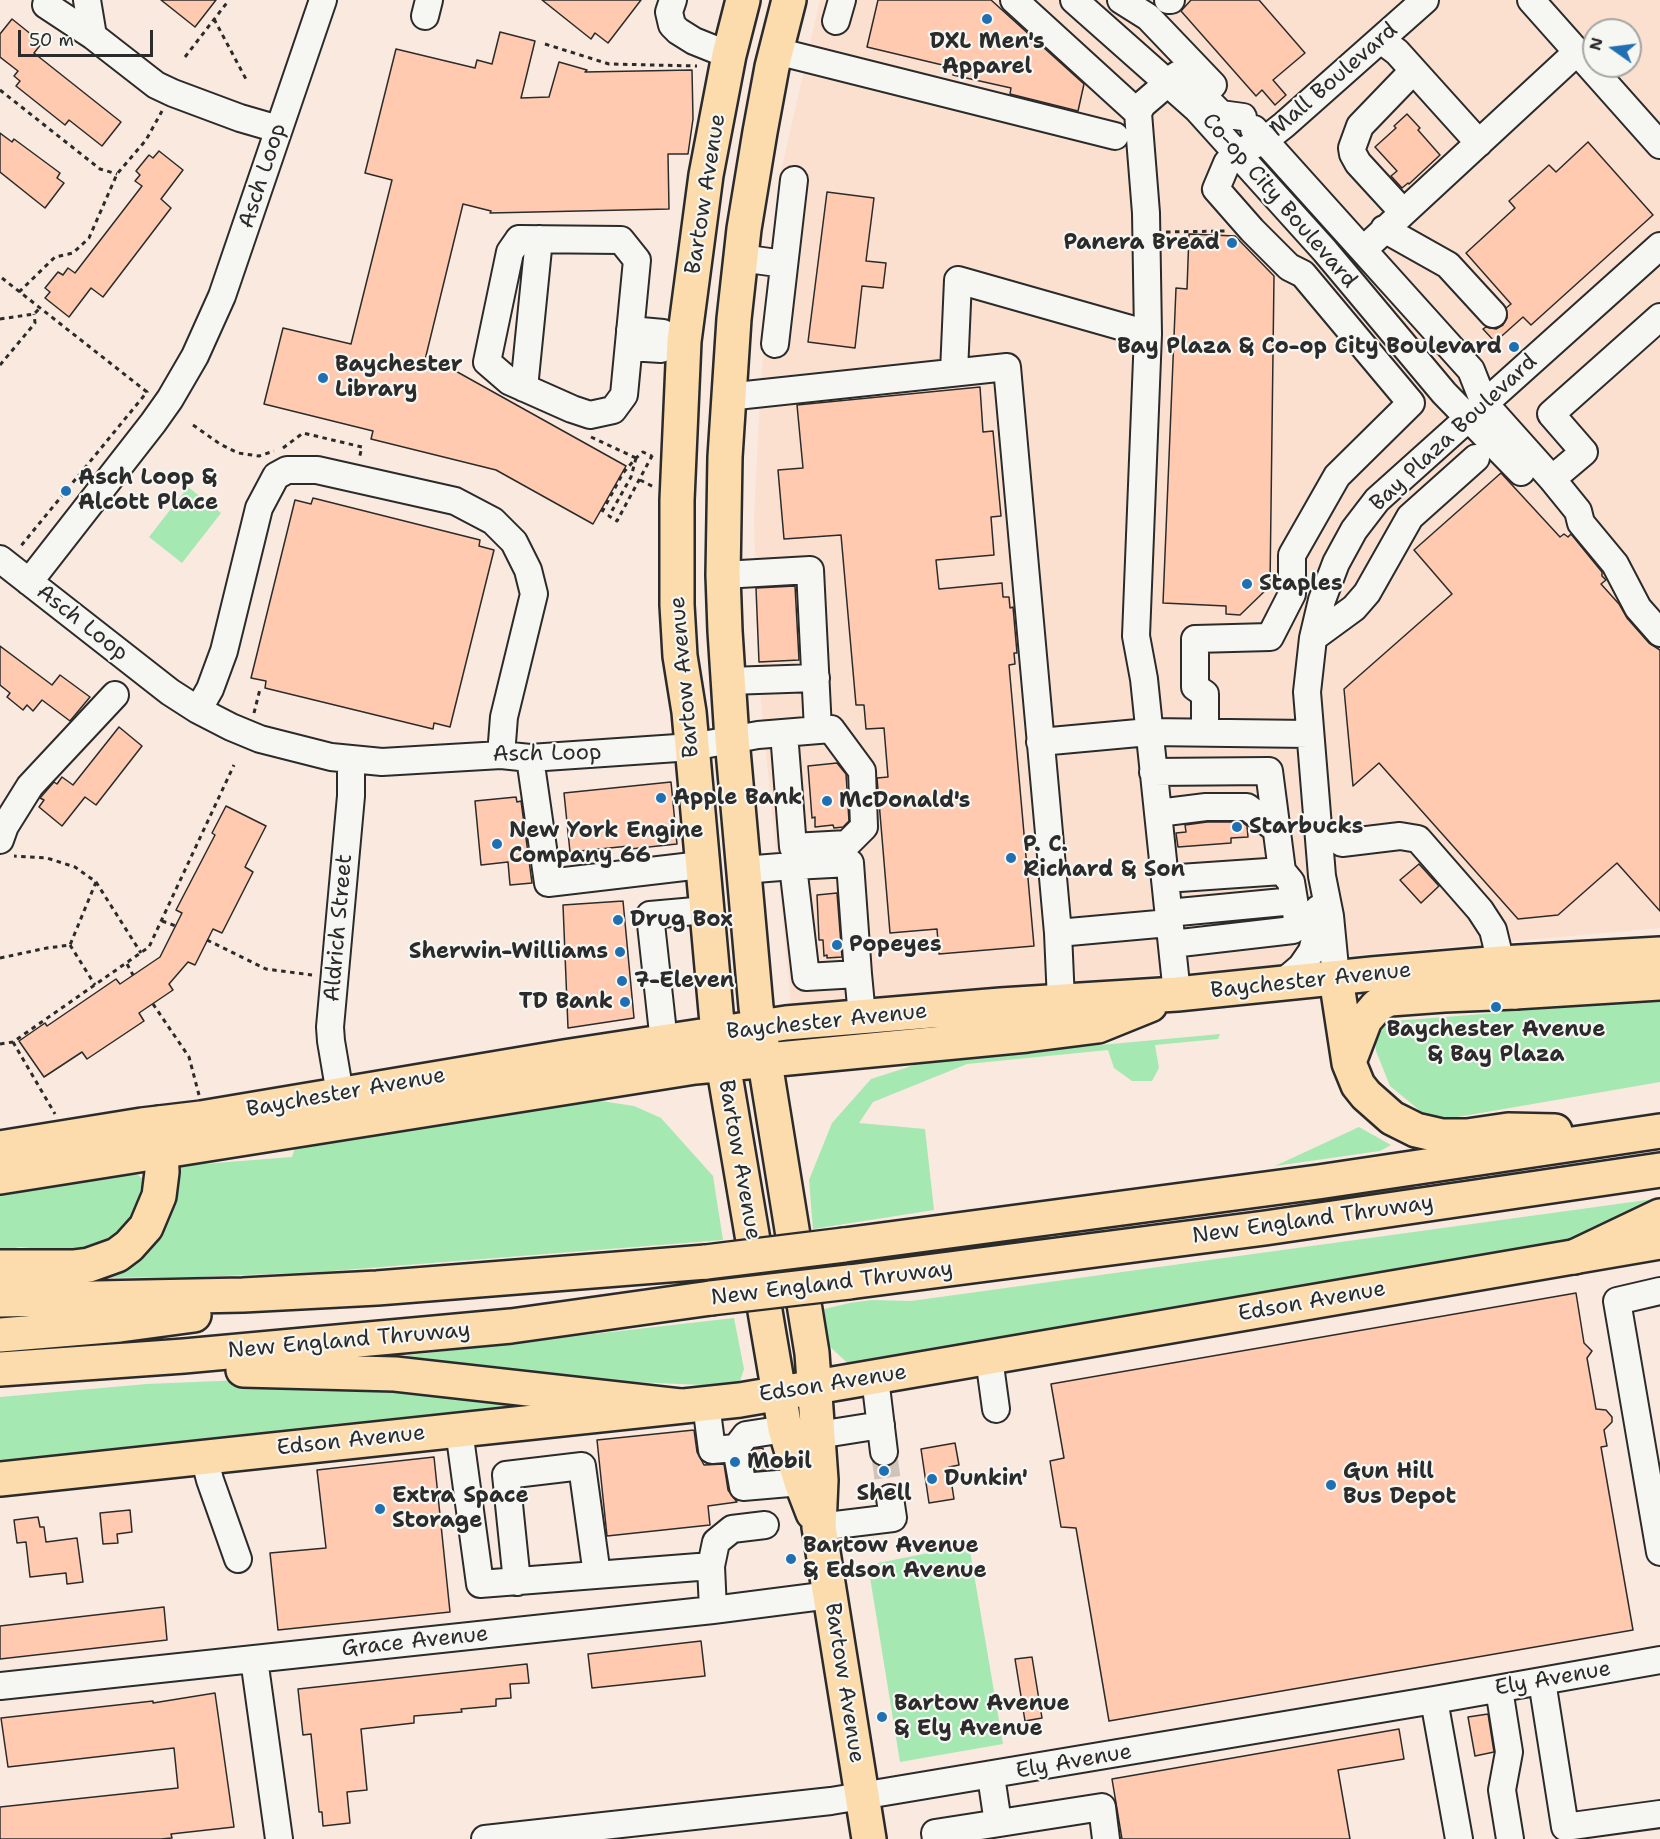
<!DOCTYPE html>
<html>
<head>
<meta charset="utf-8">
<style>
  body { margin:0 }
  #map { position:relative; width:1660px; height:1839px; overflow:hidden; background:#f9e9de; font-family:"Shantell Sans",sans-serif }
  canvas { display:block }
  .north { position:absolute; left:1582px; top:18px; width:60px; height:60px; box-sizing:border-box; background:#f6f6f2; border:2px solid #a5a5a2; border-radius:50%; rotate:284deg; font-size:16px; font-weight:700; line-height:24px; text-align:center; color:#2b2b2b }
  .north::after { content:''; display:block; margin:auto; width:21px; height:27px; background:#1f6fb2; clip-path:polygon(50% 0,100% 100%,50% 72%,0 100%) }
  .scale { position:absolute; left:18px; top:30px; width:135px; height:27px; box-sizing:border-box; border:3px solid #2b2b2b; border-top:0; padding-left:8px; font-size:18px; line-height:21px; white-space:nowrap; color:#2b2b2b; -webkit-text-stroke:4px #f6f6f2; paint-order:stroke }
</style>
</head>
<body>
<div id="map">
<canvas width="1660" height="1839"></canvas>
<div class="north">N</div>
<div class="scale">50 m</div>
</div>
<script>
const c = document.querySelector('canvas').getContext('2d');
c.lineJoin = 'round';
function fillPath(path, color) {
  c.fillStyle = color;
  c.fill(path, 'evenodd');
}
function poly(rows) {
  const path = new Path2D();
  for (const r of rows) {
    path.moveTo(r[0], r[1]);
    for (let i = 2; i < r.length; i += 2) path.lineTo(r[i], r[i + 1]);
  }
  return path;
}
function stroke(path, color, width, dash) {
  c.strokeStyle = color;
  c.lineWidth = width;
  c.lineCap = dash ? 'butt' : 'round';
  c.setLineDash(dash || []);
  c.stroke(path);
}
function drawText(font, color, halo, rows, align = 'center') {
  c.font = font + ' "Shantell Sans",sans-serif';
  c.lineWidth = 4.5;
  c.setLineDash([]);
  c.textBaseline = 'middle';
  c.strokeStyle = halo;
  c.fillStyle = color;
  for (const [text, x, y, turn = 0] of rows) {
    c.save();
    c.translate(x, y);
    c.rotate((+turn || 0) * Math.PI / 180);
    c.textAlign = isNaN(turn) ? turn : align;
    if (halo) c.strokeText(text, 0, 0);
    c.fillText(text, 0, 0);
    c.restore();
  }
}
fillPath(poly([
  [820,0,1660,0,1660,928,1358,955,1279,965,791,1004,758,671,754,518,761,378,781,171],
  [1594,30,1630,30,1630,66,1594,66]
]), '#fbe0d0');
fillPath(poly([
  [188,487,221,513,182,563,149,537],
  [1660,996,1660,1082,1446,1119,1424,1114,1390,1086,1376,1051,1375,1036,1381,1022,1496,1013,1499,1007],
  [1220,1034,1218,1039,1155,1045,1159,1068,1152,1081,1132,1081,1114,1068,1108,1050,967,1064,873,1102,859,1123,925,1129,934,1210,813,1229,809,1180,832,1123,871,1079,927,1061],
  [588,1099,634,1106,661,1118,713,1176,723,1240,318,1272,197,1277,87,1278,179,1163,190,1165,292,1157,295,1148],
  [1359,1127,1391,1145,1380,1151,1275,1166],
  [127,1173,138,1175,143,1179,135,1214,107,1242,72,1253,21,1247,0,1250,0,1194],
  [1654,1199,1657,1207,1569,1244,853,1368,828,1345,824,1309,850,1303,872,1300,911,1301],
  [734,1318,744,1369,740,1381,729,1386,631,1382,472,1367,398,1363,401,1356],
  [243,1380,369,1389,493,1400,535,1409,0,1466,0,1397,147,1384],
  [969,1545,1003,1744,900,1762,868,1565]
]), '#a6e8b2');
const building = poly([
  [161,0,216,0,195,27,161,0],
  [542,0,641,0,608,43,595,33,591,39,542,0],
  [878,0,991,0,1084,84,1078,111,1010,94,1011,88,953,75,955,68,867,47,878,0],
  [1191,0,1259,0,1305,53,1273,80,1286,95,1275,105,1262,90,1256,96,1181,11,1191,0],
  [12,19,42,43,34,53,121,122,102,146,69,120,65,125,16,86,20,81,14,76,18,71,0,57,0,34,12,19],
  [500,32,535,41,521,98,549,97,559,62,587,70,585,72,692,70,693,119,688,154,668,154,669,209,490,213,491,211,463,204,424,364,452,370,452,369,626,466,593,524,496,470,371,439,373,431,264,404,283,328,351,344,392,180,365,173,396,49,475,68,477,60,492,64,500,32],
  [1407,114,1420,128,1418,130,1440,155,1409,184,1408,183,1402,188,1391,176,1397,171,1375,147,1396,128,1394,126,1407,114],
  [0,133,12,142,14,139,60,173,57,178,64,183,45,208,0,172,0,133],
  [1588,142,1653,215,1531,325,1523,317,1495,342,1483,329,1486,327,1496,329,1503,325,1507,318,1506,308,1511,304,1466,253,1515,208,1509,201,1549,165,1556,172,1588,142],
  [159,151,183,170,161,199,171,208,103,297,91,288,69,317,45,298,50,292,45,288,58,272,63,275,68,268,75,273,142,186,135,181,140,175,136,171,149,155,153,158,159,151],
  [827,192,874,198,866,261,886,263,883,288,862,286,855,348,808,342,827,192],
  [1189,234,1235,236,1274,276,1270,586,1240,615,1226,614,1226,606,1163,603,1176,288,1187,289,1189,234],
  [980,387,983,432,993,431,1001,516,991,517,994,555,936,560,939,589,1002,583,1003,597,1009,597,1010,608,1013,607,1017,653,1014,653,1015,664,1009,665,1034,946,939,954,937,929,890,933,877,778,888,777,884,728,866,729,864,705,856,705,841,535,784,539,778,470,803,468,797,405,980,387],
  [1501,473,1560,537,1564,534,1568,537,1571,534,1602,572,1602,576,1606,580,1601,584,1619,604,1627,618,1649,643,1660,650,1660,911,1617,863,1558,915,1518,919,1379,763,1353,786,1344,689,1452,594,1414,550,1501,473],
  [313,498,480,540,479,546,494,550,450,727,434,723,433,729,265,688,266,681,251,678,295,500,311,504,313,498],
  [795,586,799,660,759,662,756,588,795,586],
  [0,646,52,685,60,675,90,697,70,721,42,700,33,711,27,705,23,710,7,697,10,693,0,685,0,646],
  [119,727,142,746,96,805,85,797,62,826,39,807,44,800,40,798,54,782,57,784,62,777,73,785,119,727],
  [837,763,846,774,849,821,843,827,834,828,833,825,815,827,815,817,812,818,808,766,837,763],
  [671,782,677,844,630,849,629,846,570,852,564,793,671,782],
  [516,797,517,802,521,801,532,883,510,885,508,862,481,865,475,801,516,797],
  [226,806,266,826,245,867,253,872,222,933,213,929,195,965,188,962,169,984,173,990,139,1013,144,1021,87,1059,82,1052,44,1077,19,1041,45,1023,47,1026,116,979,120,984,160,957,182,913,176,910,215,835,212,833,226,806],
  [1207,822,1242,822,1247,826,1248,837,1231,838,1231,843,1178,847,1176,833,1186,832,1185,825,1207,822],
  [1419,864,1439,886,1421,903,1400,880,1419,864],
  [837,893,842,957,827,958,827,955,824,956,823,940,819,940,817,895,837,893],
  [623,901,634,1018,568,1028,563,905,623,901],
  [1576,1293,1584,1343,1592,1351,1587,1358,1596,1409,1606,1410,1612,1417,1612,1422,1604,1430,1607,1446,1601,1447,1633,1630,1109,1721,1076,1528,1061,1527,1050,1461,1064,1458,1051,1384,1576,1293],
  [694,1430,697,1452,704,1465,724,1464,728,1490,737,1502,708,1506,710,1525,607,1536,597,1440,694,1430],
  [955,1443,959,1465,949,1467,954,1499,929,1503,921,1449,955,1443],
  [763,1448,766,1470,755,1471,752,1452,754,1449,763,1448],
  [434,1457,450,1612,278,1630,270,1553,326,1548,317,1470,434,1457],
  [130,1510,132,1532,117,1534,118,1543,103,1544,100,1513,130,1510],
  [38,1517,40,1527,44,1527,46,1542,77,1538,83,1582,67,1584,66,1573,30,1577,26,1542,17,1543,14,1520,38,1517],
  [164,1607,167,1640,0,1659,0,1626,164,1607],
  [701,1641,705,1676,592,1688,588,1654,701,1641],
  [1032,1657,1042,1718,1025,1721,1015,1659,1032,1657],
  [527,1664,529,1683,510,1684,511,1698,496,1699,496,1706,461,1709,462,1712,414,1716,414,1723,361,1729,367,1790,347,1792,350,1823,323,1826,322,1812,319,1812,311,1734,303,1735,298,1689,527,1664],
  [215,1693,234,1827,171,1834,172,1838,161,1839,0,1839,0,1807,178,1788,174,1748,8,1767,1,1718,153,1701,153,1703,215,1693],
  [1488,1714,1494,1752,1475,1756,1468,1717,1488,1714],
  [1399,1729,1404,1759,1338,1770,1350,1839,1122,1839,1112,1779,1399,1729]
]);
fillPath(building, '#ffcaaf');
stroke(building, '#2b2b2b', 1.5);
stroke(poly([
  [884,1452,890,1498]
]), '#d0c3ba', 26, [26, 13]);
const minor = poly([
  [87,0,93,36],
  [673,0,669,12,672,25,678,31,694,41,729,55],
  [1014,0,1138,113],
  [1074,0,1197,109,1325,251,1444,393,1521,472],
  [1121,0,1148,17,1213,85],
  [1168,0,1171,0],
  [1531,0,1660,145],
  [46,5,93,36,156,85,173,93,240,118,278,129],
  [425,16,429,0],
  [836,21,842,0],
  [1381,40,1397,52,1479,143],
  [776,51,1115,136],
  [1254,129,1471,370,1484,403,1552,479,1578,511,1581,523,1615,564,1638,608,1660,633],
  [1402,211,1358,163,1353,154,1352,148,1360,126,1413,71],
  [1384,229,1448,265,1493,314],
  [519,239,621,240,637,260,624,395,613,410,590,415,572,409,509,381,487,362,510,252,519,239],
  [1363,250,1577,52],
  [741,258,784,264],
  [775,344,794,180],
  [629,347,661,349,675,341,663,333,630,330],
  [954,372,958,280,1148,334],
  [524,388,539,239],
  [727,397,1007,367,1058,933,1061,1001],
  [1552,479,1584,452,1551,414,1660,317],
  [0,559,170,692,198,710,231,727,260,739,331,757,382,762,501,755,530,758,692,747,758,735,831,729,862,771,864,827,847,844,793,847,784,733],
  [723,575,810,570,818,730],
  [29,582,153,423,170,399,195,356,222,296,323,0],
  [1313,638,1354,608,1367,593,1410,517,1476,458],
  [729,681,816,678],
  [198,710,210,689,224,651,259,508,276,476,287,470,317,470,455,501,493,521,514,542,528,570,534,594,504,717,501,755],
  [1205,732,1205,694,1195,687,1195,639,1270,637,1292,594,1292,555,1337,476,1411,403,1303,274,1289,267,1252,230,1216,189,1227,163,1237,153,1265,140,1284,125,1425,0],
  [1040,742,1149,732,1309,734],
  [530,758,548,883,701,865],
  [1153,772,1269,771,1282,871,1291,882,1297,918,1293,930,1172,944],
  [1158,813,1206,807,1247,807,1276,829],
  [0,840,5,826,30,786,115,695],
  [1342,843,1400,836,1418,839,1480,910,1493,930,1501,963],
  [743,870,793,866,850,863,858,974,806,977,793,866],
  [1165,879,1282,871],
  [1168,913,1294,901],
  [1058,933,1169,923],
  [858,974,862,1016],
  [1336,978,1330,916,1322,876,1307,692,1313,638,1322,600,1336,563,1354,530,1377,500,1660,246],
  [1281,984,1301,967,1312,951,1317,932,1318,909],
  [1177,994,1144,679,1136,636,1148,334,1146,213,1138,113,1142,105,1177,75,1184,77,1221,114,1243,117],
  [664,1042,650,915,706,910],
  [340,1094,331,1041,330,1027,351,796,351,760],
  [1660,1291,1617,1301,1660,1552],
  [989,1358,996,1409],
  [875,1378,884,1452],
  [706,1404,712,1450,736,1448],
  [785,1429,746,1435,736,1448,743,1487,801,1482],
  [459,1430,480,1584,711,1566,713,1610],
  [818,1435,881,1425],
  [204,1457,210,1480,238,1559],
  [819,1527,893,1518,890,1498],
  [711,1566,716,1542,732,1529,765,1525],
  [517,1582,506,1475,582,1466,597,1575],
  [254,1659,279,1839],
  [1542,1681,1565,1827,1660,1814],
  [0,1686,713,1610,830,1595],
  [1499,1689,1509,1752,1502,1790,1510,1839],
  [1434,1700,1459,1839],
  [991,1776,998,1823],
  [485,1839,831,1801,1434,1700,1660,1660],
  [936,1839,935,1833,1102,1807,1106,1839]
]);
const major = poly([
  [743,0,729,55,706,175,684,341,677,500,677,605,680,656,689,712,718,1034,785,1429,801,1482,813,1513],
  [789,0,772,67,760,132,744,229,734,319,725,457,723,575,725,631,732,739,756,1007,812,1353,821,1480,819,1527,869,1839],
  [1515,992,1660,983],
  [0,1148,142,1125,201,1118,564,1057,786,1023,1001,1005,1177,994,1372,974,1501,963,1660,954],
  [0,1177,695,1067,1027,1035,1098,1026,1150,1005],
  [0,1479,740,1400,1660,1242]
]);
const highway = poly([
  [1336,978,1349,1063,1358,1085,1366,1095,1392,1118,1416,1130,1442,1136,1467,1136,1508,1130,1555,1131],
  [1349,1062,1365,1020,1377,1006,1383,1002,1390,999,1444,995,1515,992],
  [844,1245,1318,1182,1660,1131],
  [1574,1257,1660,1216],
  [0,1267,73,1267,89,1265,117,1255,129,1246,146,1227,159,1196,162,1172,160,1123],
  [849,1282,1265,1228,1660,1170],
  [0,1300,243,1295,377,1288,706,1262],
  [0,1335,120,1325,194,1315],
  [0,1369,184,1356,511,1326,711,1298],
  [243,1370,395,1374,680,1406]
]);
stroke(minor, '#2b2b2b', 30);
stroke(major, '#2b2b2b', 38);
stroke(highway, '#2b2b2b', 38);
stroke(poly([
  [214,19,247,81],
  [545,44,609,64,697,66],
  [185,57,229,0],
  [0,90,100,169,117,174],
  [1166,232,1225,231],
  [2,278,147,392,20,547],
  [19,292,55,257,73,253,89,238,117,174,146,140,162,111],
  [0,319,34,314,40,308],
  [0,365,35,323,34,314],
  [193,425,220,444,238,453,259,456,274,451],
  [591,437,636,458],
  [283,448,303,433,362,447,359,459],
  [636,458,631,477,609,516,617,521,653,454],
  [640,480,654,487],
  [602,512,623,473,636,458,643,452,652,456],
  [254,713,260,689],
  [96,882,141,953],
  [162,921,176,926],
  [207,940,266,969,312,975],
  [70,945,95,985],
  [0,958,47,948,70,945,96,882,75,867,47,858,14,856],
  [127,964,133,975],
  [153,1004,189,1057,199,1095],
  [13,1042,55,1114],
  [0,1044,13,1042,149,947,234,765]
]), '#2b2b2b', 3, [4.5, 4.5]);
stroke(minor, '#f6f6f2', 26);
stroke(major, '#fcdcac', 33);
stroke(highway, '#fcdcac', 33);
const highwayBridge = poly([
  [706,1262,844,1245],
  [711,1298,849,1282]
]);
stroke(highwayBridge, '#2b2b2b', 38, []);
stroke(highwayBridge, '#fcdcac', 33);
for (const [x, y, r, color] of [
  [987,19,6,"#1f6fb2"],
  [1232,243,6,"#1f6fb2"],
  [1514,347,6,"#1f6fb2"],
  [323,378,6,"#1f6fb2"],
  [66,491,6,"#1f6fb2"],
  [1247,584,6,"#1f6fb2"],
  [661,798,6,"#1f6fb2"],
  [827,801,6,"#1f6fb2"],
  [1237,827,6,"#1f6fb2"],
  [497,844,6,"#1f6fb2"],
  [1011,858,6,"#1f6fb2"],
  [618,920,6,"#1f6fb2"],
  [837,945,6,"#1f6fb2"],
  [620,952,6,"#1f6fb2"],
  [622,981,6,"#1f6fb2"],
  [625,1002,6,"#1f6fb2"],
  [1496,1007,6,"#1f6fb2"],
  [735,1462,6,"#1f6fb2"],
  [884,1471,6,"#1f6fb2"],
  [932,1479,6,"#1f6fb2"],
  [1331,1485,6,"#1f6fb2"],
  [380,1509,6,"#1f6fb2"],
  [791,1559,6,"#1f6fb2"],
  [882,1717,6,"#1f6fb2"]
]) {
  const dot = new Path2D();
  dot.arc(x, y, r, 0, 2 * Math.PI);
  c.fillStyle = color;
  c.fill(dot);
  stroke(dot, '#f6f6f2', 2);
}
drawText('bold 22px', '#2b2b2b', '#f6f6f2', [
  ["DXL Men's",987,42,"center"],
  ["Apparel",987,67,"center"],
  ["Panera Bread",1220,243,"right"],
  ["Bay Plaza & Co-op City Boulevard",1502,347,"right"],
  ["Baychester",335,365],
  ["Library",335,390],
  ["Asch Loop &",78,478],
  ["Alcott Place",78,503],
  ["Staples",1259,584],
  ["Apple Bank",673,798],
  ["McDonald's",839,801],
  ["Starbucks",1249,827],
  ["New York Engine",509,831],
  ["Company 66",509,856],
  ["P. C.",1023,845],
  ["Richard & Son",1023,870],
  ["Drug Box",630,920],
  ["Popeyes",849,945],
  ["Sherwin-Williams",608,952,"right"],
  ["7-Eleven",634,981],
  ["TD Bank",613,1002,"right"],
  ["Baychester Avenue",1496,1030,"center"],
  ["& Bay Plaza",1496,1055,"center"],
  ["Mobil",747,1462],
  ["Gun Hill",1343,1472],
  ["Bus Depot",1343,1497],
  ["Dunkin'",944,1479],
  ["Shell",884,1494,"center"],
  ["Extra Space",392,1496],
  ["Storage",392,1521],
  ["Bartow Avenue",803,1546],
  ["& Edson Avenue",803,1571],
  ["Bartow Avenue",894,1704],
  ["& Ely Avenue",894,1729]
], 'left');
drawText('22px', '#2b2b2b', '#f6f6f2', [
  ["Mall Boulevard",1334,80,-41],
  ["Asch Loop",263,176,-72],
  ["Bartow Avenue",706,194,-81],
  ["Co-op City Boulevard",1279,201,49],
  ["Bay Plaza Boulevard",1454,433,-43],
  ["Asch Loop",82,623,38],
  ["Bartow Avenue",685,677,-95],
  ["Asch Loop",547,754,-1],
  ["Aldrich Street",339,928,-85],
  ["Baychester Avenue",1311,981,-6],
  ["Baychester Avenue",827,1022,-6],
  ["Baychester Avenue",346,1093,-10],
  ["Bartow Avenue",739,1160,80],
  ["New England Thruway",1313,1220,-8],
  ["New England Thruway",832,1284,-7],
  ["Edson Avenue",1312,1302,-10],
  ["New England Thruway",349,1341,-5],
  ["Edson Avenue",833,1384,-9],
  ["Edson Avenue",351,1441,-6],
  ["Grace Avenue",415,1642,-6],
  ["Ely Avenue",1553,1679,-10],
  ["Bartow Avenue",844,1683,81],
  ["Ely Avenue",1074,1762,-10]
]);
</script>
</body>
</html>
